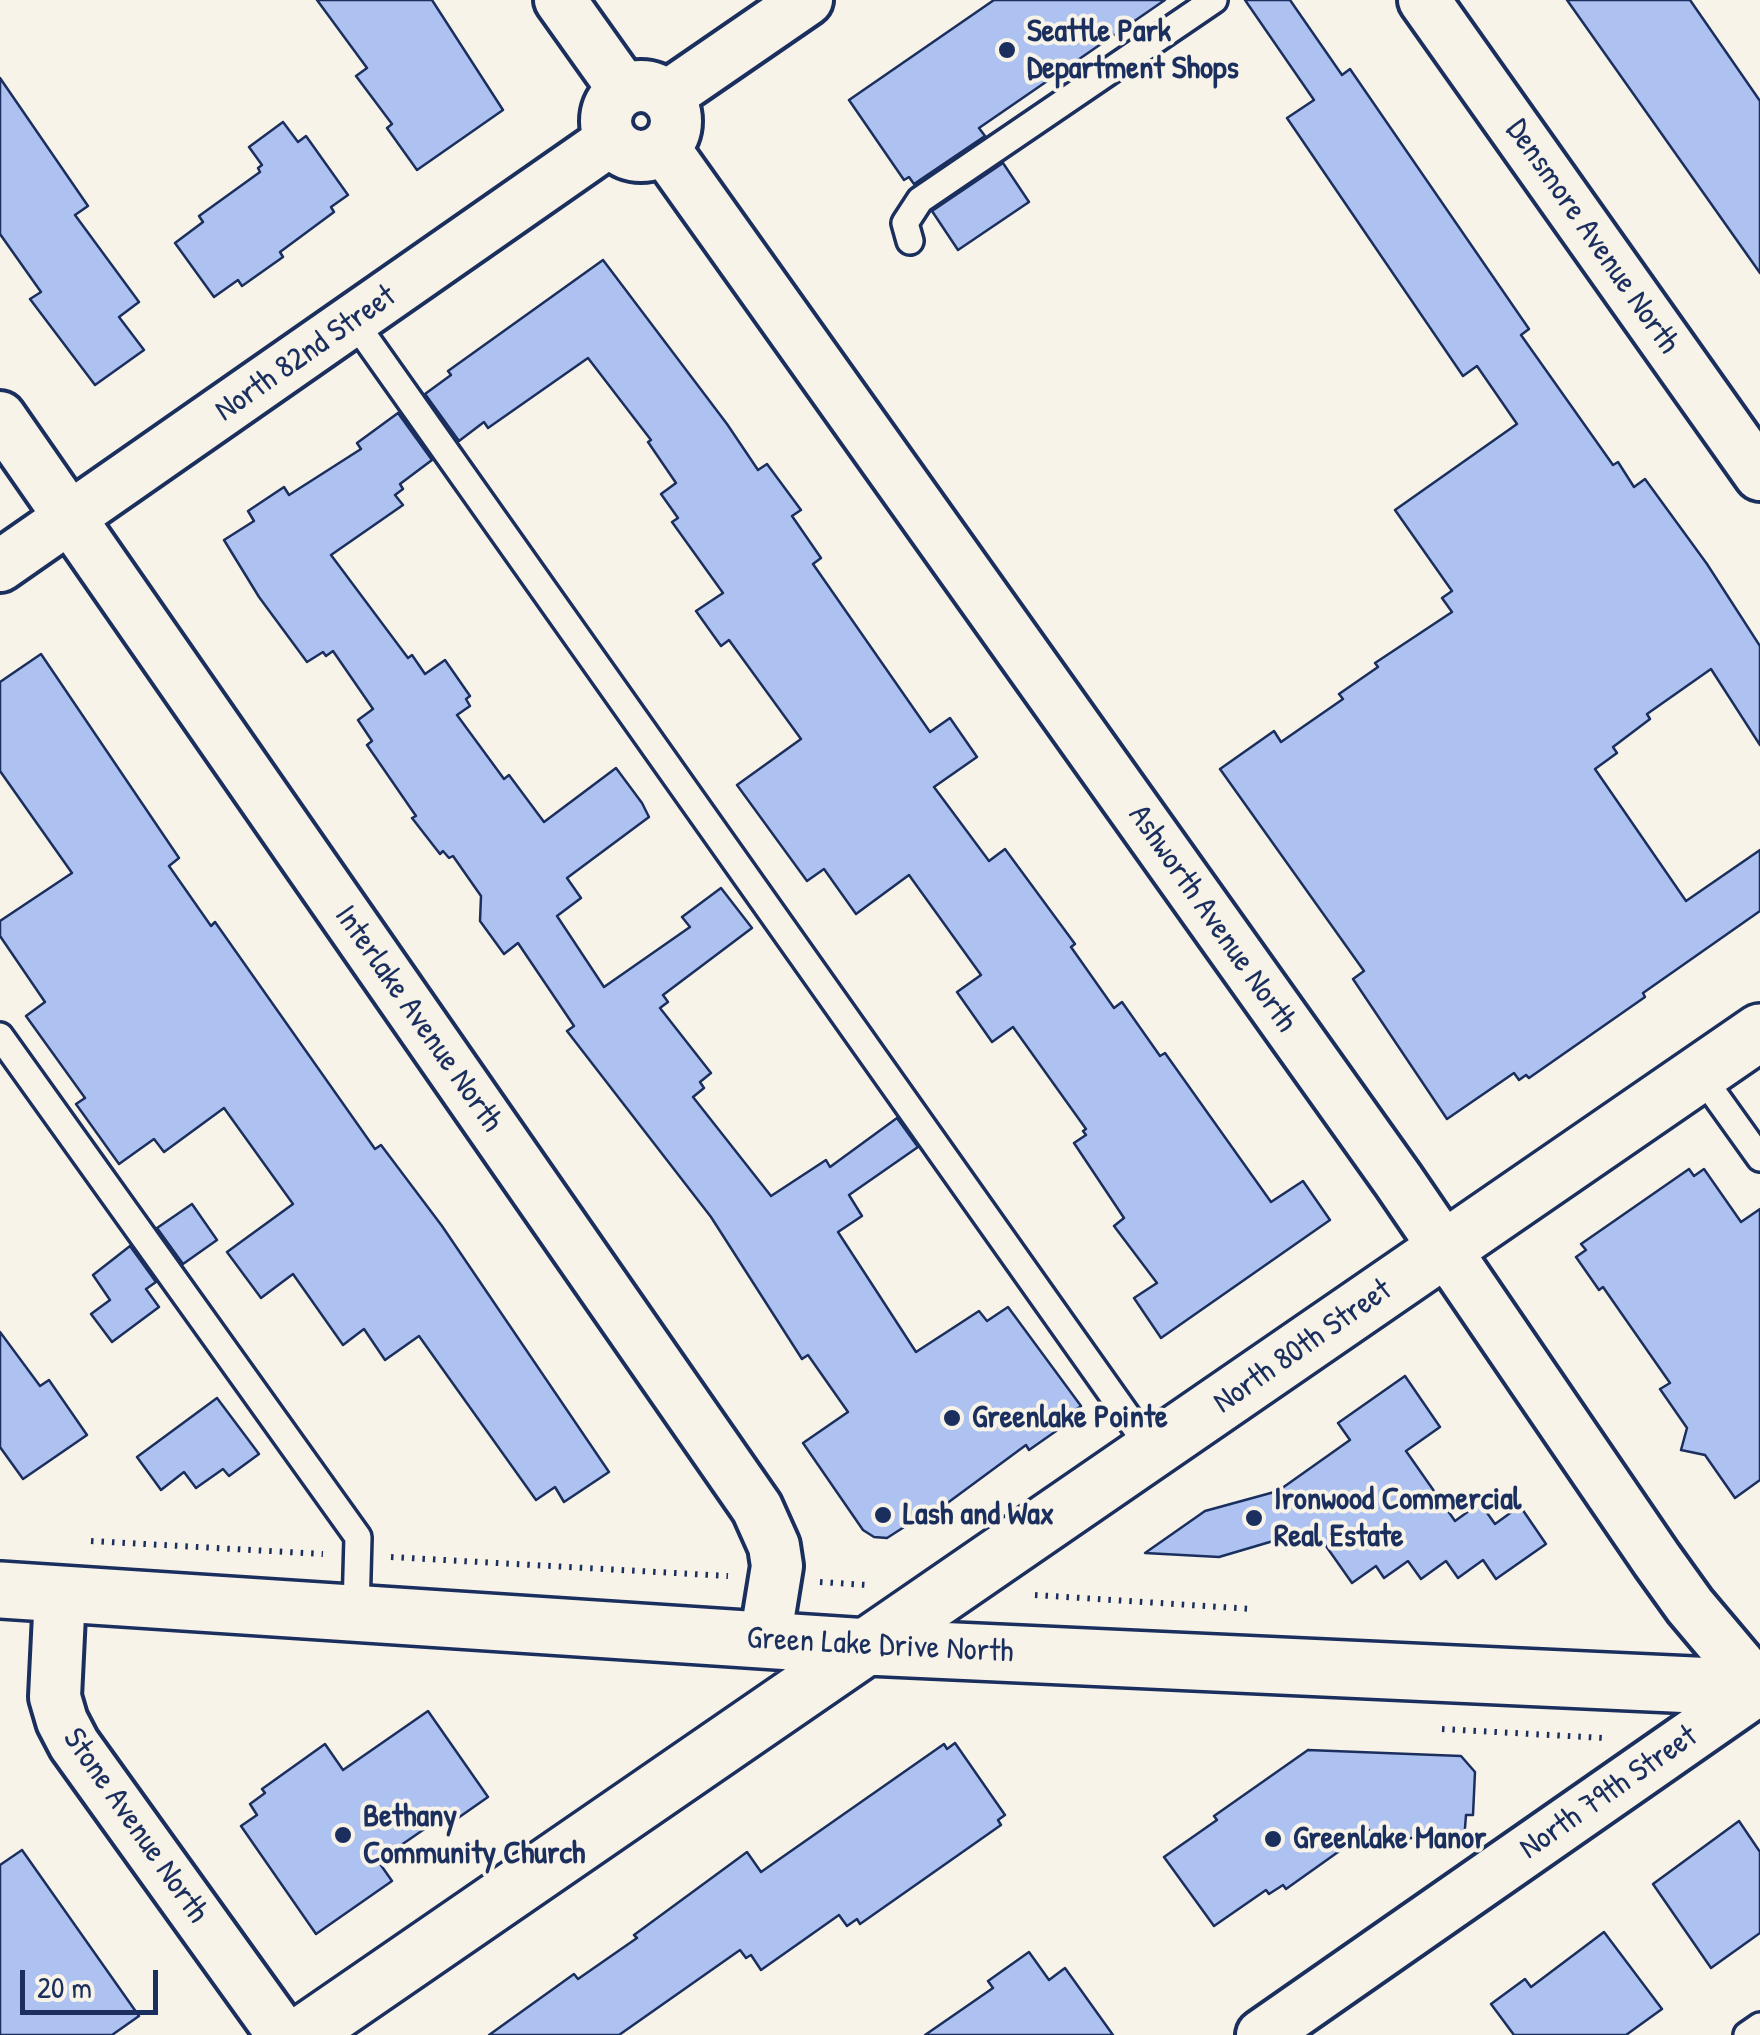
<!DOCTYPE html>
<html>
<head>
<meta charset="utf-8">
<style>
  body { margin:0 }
  #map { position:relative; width:1760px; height:2035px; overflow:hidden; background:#f7f3e8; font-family:"Patrick Hand",sans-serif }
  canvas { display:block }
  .scale { position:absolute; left:20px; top:1970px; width:138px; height:45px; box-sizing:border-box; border:5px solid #1b2f5e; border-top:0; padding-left:12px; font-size:30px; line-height:35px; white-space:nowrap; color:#1b2f5e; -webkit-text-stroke:8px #f7f3e8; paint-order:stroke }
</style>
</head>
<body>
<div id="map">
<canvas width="1760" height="2035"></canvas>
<div class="scale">20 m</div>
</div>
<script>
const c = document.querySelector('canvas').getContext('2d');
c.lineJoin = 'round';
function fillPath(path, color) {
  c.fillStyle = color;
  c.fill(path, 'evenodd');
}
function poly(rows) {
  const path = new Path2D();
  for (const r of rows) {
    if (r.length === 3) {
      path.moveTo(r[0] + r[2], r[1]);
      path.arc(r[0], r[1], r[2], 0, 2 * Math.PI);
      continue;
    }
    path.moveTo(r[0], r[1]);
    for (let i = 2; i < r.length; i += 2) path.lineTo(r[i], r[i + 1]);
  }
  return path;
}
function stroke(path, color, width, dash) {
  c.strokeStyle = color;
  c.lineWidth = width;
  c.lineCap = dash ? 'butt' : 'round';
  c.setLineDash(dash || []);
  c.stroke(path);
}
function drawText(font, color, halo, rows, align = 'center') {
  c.font = font + ' "Patrick Hand",sans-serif';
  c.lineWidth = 8;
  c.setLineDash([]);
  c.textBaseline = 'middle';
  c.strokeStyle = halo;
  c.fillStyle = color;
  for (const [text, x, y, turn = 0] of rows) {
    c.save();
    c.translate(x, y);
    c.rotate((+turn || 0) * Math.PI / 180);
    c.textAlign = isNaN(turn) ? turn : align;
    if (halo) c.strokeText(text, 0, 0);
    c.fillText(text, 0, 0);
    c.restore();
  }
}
const building = poly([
  [317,0,432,0,503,110,417,170,387,128,392,124,356,76,367,68,317,0],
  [994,0,1165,0,979,128,985,136,914,184,909,177,904,180,849,100,994,0],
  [1245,0,1290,0,1342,75,1350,69,1529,329,1521,335,1613,465,1618,462,1634,487,1645,479,1707,564,1760,646,1760,745,1711,669,1647,714,1650,719,1613,747,1617,753,1595,769,1686,901,1760,850,1760,911,1643,993,1645,997,1529,1078,1526,1075,1519,1080,1514,1073,1447,1119,1353,979,1364,971,1220,769,1274,731,1281,742,1343,699,1339,694,1378,667,1375,663,1452,612,1442,598,1452,591,1395,510,1517,424,1477,366,1463,376,1287,118,1314,100,1245,0],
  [1567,0,1690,0,1760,101,1760,273,1567,0],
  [0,78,88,206,75,215,139,302,119,317,144,350,95,385,30,299,41,292,0,234,0,78],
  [283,122,298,142,306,136,348,195,331,207,334,212,280,252,283,257,242,286,238,280,214,297,175,243,203,222,199,216,260,172,258,168,262,165,249,147,283,122],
  [1003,163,1029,202,958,250,932,211,1003,163],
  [603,260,727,424,758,470,767,464,801,510,792,516,821,558,813,564,930,732,950,718,977,757,934,787,989,861,1005,849,1075,944,1071,947,1114,1008,1122,1002,1160,1056,1165,1053,1271,1202,1303,1181,1330,1220,1161,1338,1134,1298,1157,1283,1114,1226,1124,1218,1074,1143,1086,1135,1083,1131,1086,1129,1013,1027,992,1042,957,992,981,975,909,875,856,914,824,869,807,881,737,785,801,739,729,640,721,646,696,611,723,593,672,522,678,518,661,494,676,483,648,442,651,440,588,358,488,428,484,422,459,441,425,394,451,375,448,371,603,260],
  [398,413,432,460,400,484,403,489,395,495,403,505,331,555,408,658,412,655,425,674,445,660,470,696,466,699,470,706,457,715,504,779,509,775,544,822,616,768,642,803,649,817,567,878,581,898,557,916,604,987,690,927,682,917,721,888,752,928,663,995,668,1002,660,1008,711,1073,700,1082,704,1088,693,1097,771,1196,826,1160,830,1167,897,1118,918,1147,849,1195,862,1216,838,1232,916,1352,979,1311,987,1321,1008,1307,1081,1406,1056,1424,1059,1429,1029,1450,1026,1445,942,1507,940,1504,887,1538,874,1537,863,1530,803,1443,848,1412,808,1355,802,1359,711,1217,567,1031,574,1026,518,943,504,954,480,921,481,896,453,856,449,858,443,851,440,854,412,818,416,816,367,745,372,741,358,720,373,709,333,651,326,656,323,652,307,662,259,597,224,540,254,521,248,511,284,487,289,495,361,449,357,443,398,413],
  [41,654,179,858,169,866,211,926,215,922,375,1149,381,1145,442,1226,609,1472,564,1502,555,1487,536,1500,419,1336,385,1360,364,1329,343,1345,293,1274,261,1298,227,1252,293,1204,224,1108,164,1152,154,1139,119,1164,76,1104,85,1098,26,1016,45,1002,0,936,0,921,72,873,0,771,0,682,41,654],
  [1689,1169,1694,1176,1704,1169,1741,1222,1760,1209,1760,1480,1735,1498,1705,1455,1681,1450,1687,1428,1660,1389,1670,1383,1603,1287,1599,1290,1576,1257,1586,1250,1581,1244,1689,1169],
  [192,1204,217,1240,183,1264,157,1228,192,1204],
  [130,1246,156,1282,146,1289,159,1307,112,1342,91,1314,110,1300,93,1275,130,1246],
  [0,1332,40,1386,49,1380,87,1435,23,1479,0,1447,0,1332],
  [1405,1376,1440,1427,1406,1451,1455,1521,1480,1503,1495,1524,1520,1506,1546,1544,1496,1579,1483,1560,1458,1578,1446,1561,1421,1579,1408,1561,1384,1578,1376,1566,1352,1583,1314,1529,1286,1549,1280,1539,1219,1557,1145,1553,1205,1511,1278,1491,1350,1440,1338,1423,1405,1376],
  [217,1398,259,1454,229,1476,223,1469,196,1488,184,1472,161,1490,137,1457,217,1398],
  [428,1711,488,1797,458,1818,452,1810,378,1861,392,1881,316,1934,241,1826,257,1815,250,1804,265,1793,262,1789,325,1744,343,1770,428,1711],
  [955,1743,1005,1815,998,1820,1001,1825,860,1924,857,1919,847,1926,839,1915,761,1970,751,1955,746,1958,740,1950,619,2035,489,2035,574,1974,578,1979,637,1938,634,1935,747,1852,761,1872,944,1744,947,1749,955,1743],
  [1308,1750,1461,1756,1475,1772,1473,1815,1466,1815,1464,1841,1391,1837,1380,1846,1369,1830,1286,1889,1283,1885,1269,1894,1266,1890,1214,1926,1164,1857,1217,1820,1214,1816,1308,1750],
  [1739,1821,1760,1852,1760,1933,1711,1968,1653,1884,1739,1821],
  [22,1850,139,2016,112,2035,0,2035,0,1865,22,1850],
  [1604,1932,1662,2009,1626,2035,1514,2035,1491,2004,1525,1979,1531,1987,1604,1932],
  [1029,1952,1049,1980,1065,1968,1113,2035,925,2035,993,1988,988,1981,1029,1952]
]);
fillPath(building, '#aec2f1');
stroke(building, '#1b2f5e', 2.5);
const lane = poly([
  [910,241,905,223,920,200,1214,0],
  [353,320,1152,1451],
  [0,1036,358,1537,356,1611],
  [1700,1074,1760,1158],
  [1747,2035,1760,2026]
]);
const street = poly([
  [560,0,624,90],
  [1424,0,1760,475],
  [641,121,35],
  [666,97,807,0],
  [664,148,1398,1180,1657,1560,1690,1606,1760,1689],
  [0,417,757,1508,774,1546,777,1566,765,1640],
  [0,566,611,140],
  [60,1594,55,1697,62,1721,74,1744,283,2035],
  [1262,2035,1760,1688]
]);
const secondary = poly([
  [0,1590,868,1647,1760,1688],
  [302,2035,1760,1032]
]);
stroke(lane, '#1b2f5e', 32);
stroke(street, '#1b2f5e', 58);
stroke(secondary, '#1b2f5e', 62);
stroke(poly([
  [91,1541,323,1554],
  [391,1557,728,1576],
  [820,1582,867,1585],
  [1035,1595,1252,1609],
  [1442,1729,1604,1738]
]), '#1b2f5e', 6, [2.5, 8]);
stroke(lane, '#f7f3e8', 25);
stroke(street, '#f7f3e8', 50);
stroke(secondary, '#f7f3e8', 55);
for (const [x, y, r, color] of [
  [1007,50,10,"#1b2f5e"],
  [952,1418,10,"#1b2f5e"],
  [883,1515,10,"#1b2f5e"],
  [1254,1518,10,"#1b2f5e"],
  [343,1835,10,"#1b2f5e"],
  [1273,1839,10,"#1b2f5e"]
]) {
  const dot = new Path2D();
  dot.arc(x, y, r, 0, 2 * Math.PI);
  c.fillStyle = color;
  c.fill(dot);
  stroke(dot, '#f7f3e8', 4);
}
drawText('bold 32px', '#1b2f5e', '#f7f3e8', [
  ["Seattle Park",1027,32],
  ["Department Shops",1027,69],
  ["Greenlake Pointe",972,1418],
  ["Ironwood Commercial",1274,1500],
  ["Real Estate",1274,1537],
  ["Lash and Wax",903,1515],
  ["Bethany",363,1817],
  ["Community Church",363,1854],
  ["Greenlake Manor",1293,1839]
], 'left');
drawText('32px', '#1b2f5e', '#f7f3e8', [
  ["Densmore Avenue North",1592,237,55],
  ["North 82nd Street",306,354,-35],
  ["Ashworth Avenue North",1212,919,55],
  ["Interlake Avenue North",418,1019,55],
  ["North 80th Street",1303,1347,-35],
  ["Green Lake Drive North",880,1646,3],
  ["North 79th Street",1609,1793,-35],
  ["Stone Avenue North",135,1826,55]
]);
</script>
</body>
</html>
